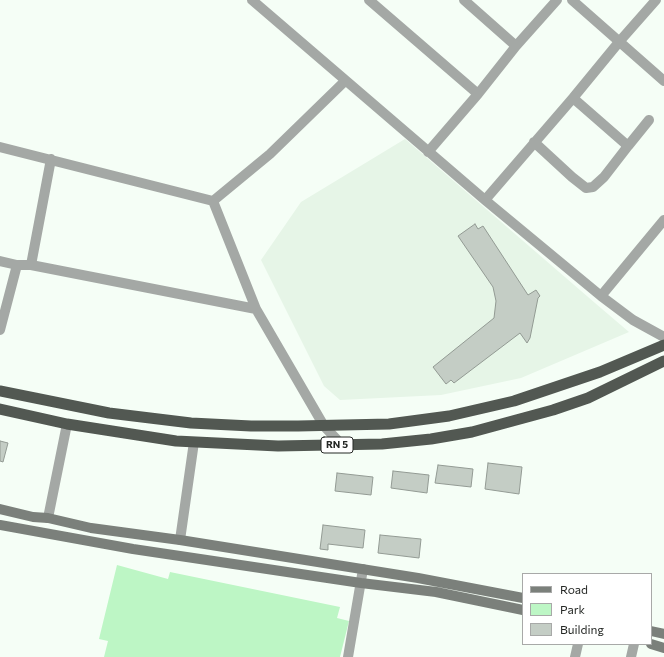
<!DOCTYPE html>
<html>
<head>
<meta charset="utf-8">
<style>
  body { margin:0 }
  #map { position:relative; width:664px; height:657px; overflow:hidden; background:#f5fef6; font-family:Commissioner,sans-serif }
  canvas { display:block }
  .legend { position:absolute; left:522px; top:573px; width:130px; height:72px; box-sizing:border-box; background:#fff; border:1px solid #a8a9a8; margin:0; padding:5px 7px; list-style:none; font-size:12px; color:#252825 }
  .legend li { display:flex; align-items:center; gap:8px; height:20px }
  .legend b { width:20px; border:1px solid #a8a9a8 }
</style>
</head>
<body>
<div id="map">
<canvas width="664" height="657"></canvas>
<ul class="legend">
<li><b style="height:5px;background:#7b807b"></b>Road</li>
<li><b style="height:11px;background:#bdf6c5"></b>Park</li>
<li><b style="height:11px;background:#c4cdc5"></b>Building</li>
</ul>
</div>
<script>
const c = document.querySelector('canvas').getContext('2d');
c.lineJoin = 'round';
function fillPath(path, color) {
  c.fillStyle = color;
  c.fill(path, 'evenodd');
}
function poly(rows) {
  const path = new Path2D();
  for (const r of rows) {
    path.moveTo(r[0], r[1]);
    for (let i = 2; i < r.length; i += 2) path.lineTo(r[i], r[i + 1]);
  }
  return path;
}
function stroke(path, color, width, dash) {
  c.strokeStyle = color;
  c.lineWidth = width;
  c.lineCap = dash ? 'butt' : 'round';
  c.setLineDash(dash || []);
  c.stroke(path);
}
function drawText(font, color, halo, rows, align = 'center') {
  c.font = font + ' Commissioner,sans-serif';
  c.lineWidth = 3;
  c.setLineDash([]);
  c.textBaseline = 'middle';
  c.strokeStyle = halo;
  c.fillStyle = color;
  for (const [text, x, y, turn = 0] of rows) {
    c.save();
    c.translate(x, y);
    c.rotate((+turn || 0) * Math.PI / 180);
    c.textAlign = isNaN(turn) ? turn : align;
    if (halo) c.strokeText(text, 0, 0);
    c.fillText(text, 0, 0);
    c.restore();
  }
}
fillPath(poly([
  [405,139,595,303,629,332,521,378,441,395,340,400,324,386,261,260,301,202]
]), '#e6f5e7');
fillPath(poly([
  [117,565,168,579,170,572,340,607,337,618,349,621,340,657,104,657,108,641,99,639]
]), '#bdf6c5');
const building = poly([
  [475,224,478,229,483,226,528,295,536,290,540,296,538,298,530,338,527,343,520,333,454,383,451,380,446,384,433,367,494,318,496,301,493,287,458,236,475,224],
  [0,441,8,443,3,462,0,461,0,441],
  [488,463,522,467,519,494,485,489,488,463],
  [438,465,473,469,471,487,435,483,438,465],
  [393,471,429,475,427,493,391,488,393,471],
  [337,473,373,477,371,495,335,491,337,473],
  [323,525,365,530,363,548,328,544,328,550,320,549,323,525],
  [380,535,421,539,419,558,378,553,380,535]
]);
fillPath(building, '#c4cdc5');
stroke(building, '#939b94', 1);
stroke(poly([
  [252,0,485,200,601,296,633,320,664,337],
  [369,0,478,94],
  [464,0,516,46],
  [572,0,664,81],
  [573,98,628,146,649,120],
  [534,142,572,177,586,188,593,187,604,177,628,146],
  [0,147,213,201,270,154,345,81],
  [428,152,478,94,516,46,557,0],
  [485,200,573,98,619,42,656,0],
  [213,201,256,309,324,426,342,445],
  [0,261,17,265,31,265,256,309],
  [31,265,51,159],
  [601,296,664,220],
  [0,330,17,265],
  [48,518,67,424],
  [180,540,194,442],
  [348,657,363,569],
  [575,657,578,644],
  [631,657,634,644]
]), '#a4a8a5', 10);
stroke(poly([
  [0,509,33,517,48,518,91,528,180,540,418,578,523,598],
  [0,525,133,549,361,583,436,592,523,610],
  [651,631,664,634],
  [651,644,664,648]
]), '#7b807b', 10);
stroke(poly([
  [0,391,109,413,191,423,251,426,298,426,389,424,449,416,514,401,600,372,664,345],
  [0,409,67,424,176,441,278,446,382,444,431,439,472,432,553,410,588,398,664,361]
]), '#525852', 11);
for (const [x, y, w] of [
  [337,445,32]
]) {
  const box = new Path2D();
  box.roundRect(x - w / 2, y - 8, w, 16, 3);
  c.fillStyle = '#fff';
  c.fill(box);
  stroke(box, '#252825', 1);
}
drawText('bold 10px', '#252825', null, [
  ["RN 5",337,445]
]);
</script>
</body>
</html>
